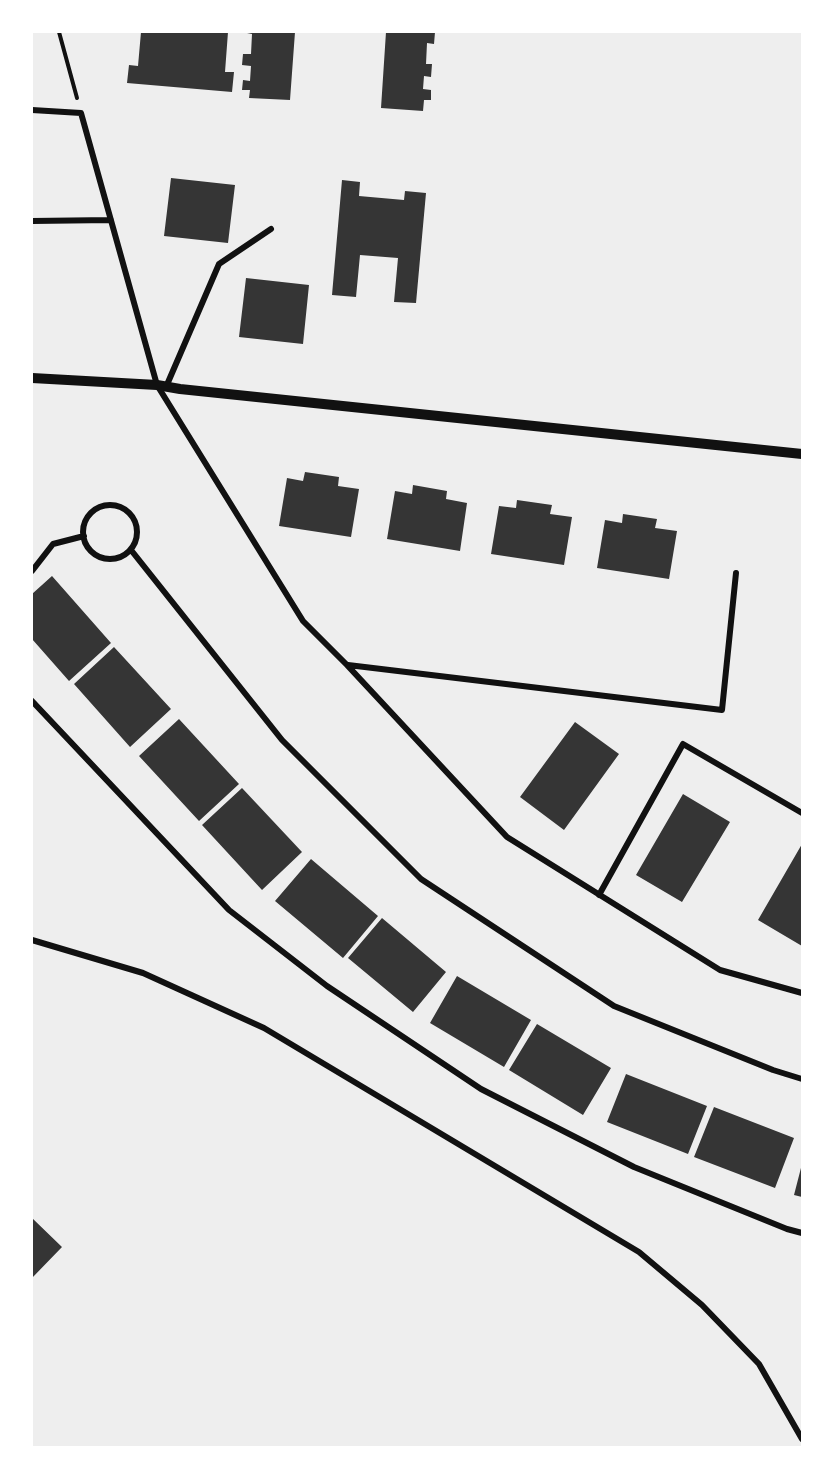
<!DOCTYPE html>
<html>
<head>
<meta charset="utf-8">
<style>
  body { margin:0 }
  #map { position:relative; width:834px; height:1479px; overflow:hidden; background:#fff; font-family:"Source Sans 3",sans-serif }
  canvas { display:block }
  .frame { position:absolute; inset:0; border:33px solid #fff; pointer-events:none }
</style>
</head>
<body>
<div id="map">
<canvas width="834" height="1479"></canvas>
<div class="frame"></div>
</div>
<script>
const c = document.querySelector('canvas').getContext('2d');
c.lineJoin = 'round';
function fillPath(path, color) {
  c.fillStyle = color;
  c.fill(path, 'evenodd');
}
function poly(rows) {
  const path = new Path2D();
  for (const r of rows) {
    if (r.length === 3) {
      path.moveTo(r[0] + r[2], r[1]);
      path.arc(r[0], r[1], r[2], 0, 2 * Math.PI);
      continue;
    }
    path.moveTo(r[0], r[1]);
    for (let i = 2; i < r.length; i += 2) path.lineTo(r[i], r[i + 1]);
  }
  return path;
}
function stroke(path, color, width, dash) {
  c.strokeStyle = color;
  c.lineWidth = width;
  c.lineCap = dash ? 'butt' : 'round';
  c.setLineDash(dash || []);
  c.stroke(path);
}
fillPath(poly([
  [32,32,802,32,802,1447,32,1447]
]), '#eee');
fillPath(poly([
  [141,32,228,32,225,72,234,72,232,92,127,83,129,65,138,66],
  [247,32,295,32,290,100,249,98,250,90,242,90,243,80,250,81,251,66,242,65,243,54,251,54,252,34,247,33],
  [386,32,435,32,434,44,427,43,426,64,432,64,431,77,424,76,423,89,431,90,431,100,424,100,423,111,381,108],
  [171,178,235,185,228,243,164,236],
  [342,180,360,182,359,196,404,200,405,191,426,193,416,303,394,302,398,258,360,255,356,297,332,295],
  [246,278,309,285,303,344,239,337],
  [305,472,339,477,338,486,359,489,351,537,279,526,287,478,303,481],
  [413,485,447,491,446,499,467,503,460,551,387,539,395,491,412,494],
  [517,500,552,505,550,514,572,517,564,565,491,554,499,506,516,508],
  [623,514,657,519,655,528,677,531,669,579,597,568,605,520,622,523],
  [52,576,111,643,69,681,32,639,32,594],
  [114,647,171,709,130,747,74,684],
  [179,719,239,784,199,821,139,756],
  [575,722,619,754,564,830,520,797],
  [242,788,302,852,262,890,202,825],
  [683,794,730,822,682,902,636,875],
  [802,844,802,946,758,920],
  [311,859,378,916,343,958,275,901],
  [382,918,446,972,413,1012,348,958],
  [457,976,531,1020,504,1067,430,1023],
  [537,1024,611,1068,583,1115,509,1070],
  [626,1074,707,1106,688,1154,607,1122],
  [714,1107,794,1138,775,1188,694,1157],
  [802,1164,802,1197,794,1195],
  [32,1218,62,1247,32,1278]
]), '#353535');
stroke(poly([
  [59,32,77,98]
]), '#111', 4);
stroke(poly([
  [32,110,81,113,157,385,303,621,347,665,507,837,720,970,802,993],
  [32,221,111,220],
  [166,387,219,264,271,229],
  [110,532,27],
  [131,550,282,740,421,879,614,1006,773,1070,802,1079],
  [32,571,53,544,84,536],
  [348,665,722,710,736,573],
  [32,701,229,910,327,986,481,1089,634,1167,787,1229,802,1233],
  [599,895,683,744,802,813],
  [32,940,143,973,264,1028,639,1252,702,1305,759,1364,802,1439]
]), '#111', 6);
stroke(poly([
  [32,378,157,385,180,389,802,454]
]), '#111', 10);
</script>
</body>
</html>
